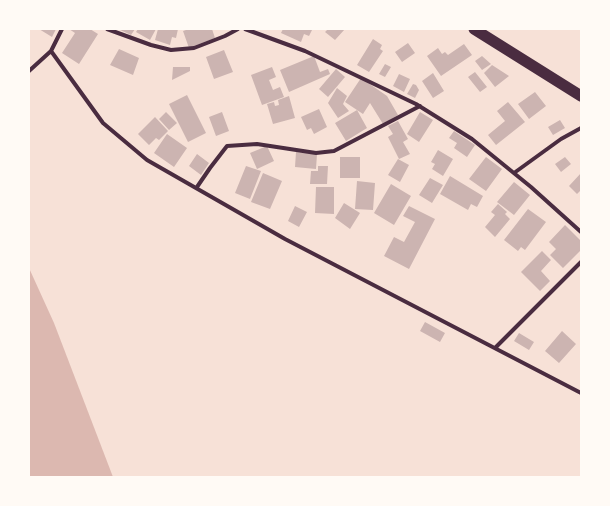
<!DOCTYPE html>
<html>
<head>
<meta charset="utf-8">
<style>
  body { margin:0 }
  #map { position:relative; width:610px; height:506px; overflow:hidden; background:#f7e1d7; font-family:"Asap Condensed",sans-serif }
  canvas { display:block }
  .frame { position:absolute; inset:0; border:30px solid #fffaf5; pointer-events:none }
</style>
</head>
<body>
<div id="map">
<canvas width="610" height="506"></canvas>
<div class="frame"></div>
</div>
<script>
const c = document.querySelector('canvas').getContext('2d');
c.lineJoin = 'round';
function fillPath(path, color) {
  c.fillStyle = color;
  c.fill(path, 'evenodd');
}
function poly(rows) {
  const path = new Path2D();
  for (const r of rows) {
    path.moveTo(r[0], r[1]);
    for (let i = 2; i < r.length; i += 2) path.lineTo(r[i], r[i + 1]);
  }
  return path;
}
function stroke(path, color, width, dash) {
  c.strokeStyle = color;
  c.lineWidth = width;
  c.lineCap = dash ? 'butt' : 'round';
  c.setLineDash(dash || []);
  c.stroke(path);
}
fillPath(poly([
  [29,268,54,323,113,477,29,477]
]), '#dcb8b0');
fillPath(poly([
  [39,29,56,29,52,37],
  [69,29,90,29,98,34,79,64,62,53,75,33],
  [118,29,135,29,131,35],
  [138,29,156,29,150,40,136,32],
  [158,29,178,29,176,38,172,37,170,45,155,40],
  [189,29,212,29,215,38,189,48,183,31],
  [283,29,309,29,312,30,309,36,304,34,301,42,281,33],
  [328,29,345,29,335,40,325,32],
  [373,39,382,45,380,49,383,51,369,72,357,65],
  [408,43,415,53,402,62,395,52],
  [464,44,472,55,441,76,427,56,438,48,442,54,445,52,448,55],
  [119,49,139,58,133,75,110,65],
  [224,50,233,72,214,79,206,57],
  [314,56,320,72,328,69,330,74,289,92,280,70],
  [482,56,491,64,482,70,475,61],
  [385,64,391,67,385,77,379,74],
  [492,65,509,76,495,87,484,73],
  [173,67,190,67,190,71,172,80],
  [272,67,276,77,269,80,273,90,280,87,284,97,262,105,251,75],
  [336,69,345,77,328,97,319,89],
  [475,72,487,87,480,92,468,77],
  [433,73,444,91,433,98,422,81],
  [399,74,410,79,404,92,393,86],
  [361,78,387,96,398,115,383,124,370,103,363,114,345,102],
  [413,84,416,85,419,90,415,98,407,94],
  [337,88,347,96,343,104,349,111,338,118,328,103],
  [535,92,546,106,529,119,518,104],
  [187,95,206,133,188,142,169,104],
  [289,96,295,118,273,124,267,104,274,102,275,106,279,105,278,100],
  [508,102,525,122,496,145,488,135,505,121,497,111],
  [319,109,327,127,314,134,311,128,307,130,301,117],
  [357,110,367,128,346,141,335,123],
  [166,112,177,123,169,130,159,119],
  [222,112,229,131,216,136,209,117],
  [420,112,433,120,419,142,407,134],
  [155,117,168,131,159,140,156,138,149,145,138,134],
  [560,120,565,128,553,135,548,127],
  [398,121,408,139,403,142,410,154,399,159,388,137,393,134,388,126],
  [454,131,475,145,467,157,454,148,457,143,449,138],
  [167,134,187,148,174,167,154,153],
  [267,146,274,161,257,169,250,153],
  [438,150,453,159,443,176,432,169,435,164,431,162],
  [296,152,317,154,316,169,295,167],
  [197,154,209,163,201,175,189,166],
  [340,157,360,157,360,178,340,178],
  [486,157,502,169,486,191,469,179],
  [565,157,571,164,561,172,555,164],
  [398,159,409,165,400,182,388,175],
  [246,166,261,171,250,199,235,193],
  [318,166,328,166,327,184,310,184,311,171,318,171],
  [263,173,282,181,270,209,251,202],
  [581,173,581,190,577,194,569,186],
  [450,176,483,196,477,207,471,204,468,210,440,194],
  [430,178,443,185,432,203,419,195],
  [357,181,375,183,373,210,355,209],
  [514,182,530,195,514,215,497,202],
  [391,184,411,196,394,225,374,213],
  [316,187,334,187,334,214,315,213],
  [344,203,360,213,350,229,335,218],
  [498,204,507,212,505,214,510,219,495,237,485,227,495,215,491,212],
  [295,206,307,212,299,227,288,221],
  [409,206,435,219,409,269,384,256,394,237,404,242,415,222,403,216],
  [528,209,546,222,525,250,521,247,518,251,504,240],
  [565,225,581,241,581,250,563,268,550,255,556,249,549,242],
  [542,251,551,260,541,271,550,281,540,291,521,272],
  [425,322,445,333,440,342,420,331],
  [562,331,576,344,559,363,545,351],
  [519,333,534,342,529,350,514,341]
]), '#ccb4b1');
stroke(poly([
  [107,29,151,45,171,50,194,48,225,36,238,29],
  [245,29,305,51,416,104,472,139,531,187,581,232],
  [51,51,103,123,147,160,285,239,581,393],
  [29,71,51,51,62,29],
  [514,173,561,139,581,128],
  [197,187,210,168,227,146,257,144,316,153,334,151,420,106],
  [495,348,581,262]
]), '#4a2c40', 4);
stroke(poly([
  [474,29,581,96]
]), '#4a2c40', 11);
</script>
</body>
</html>
